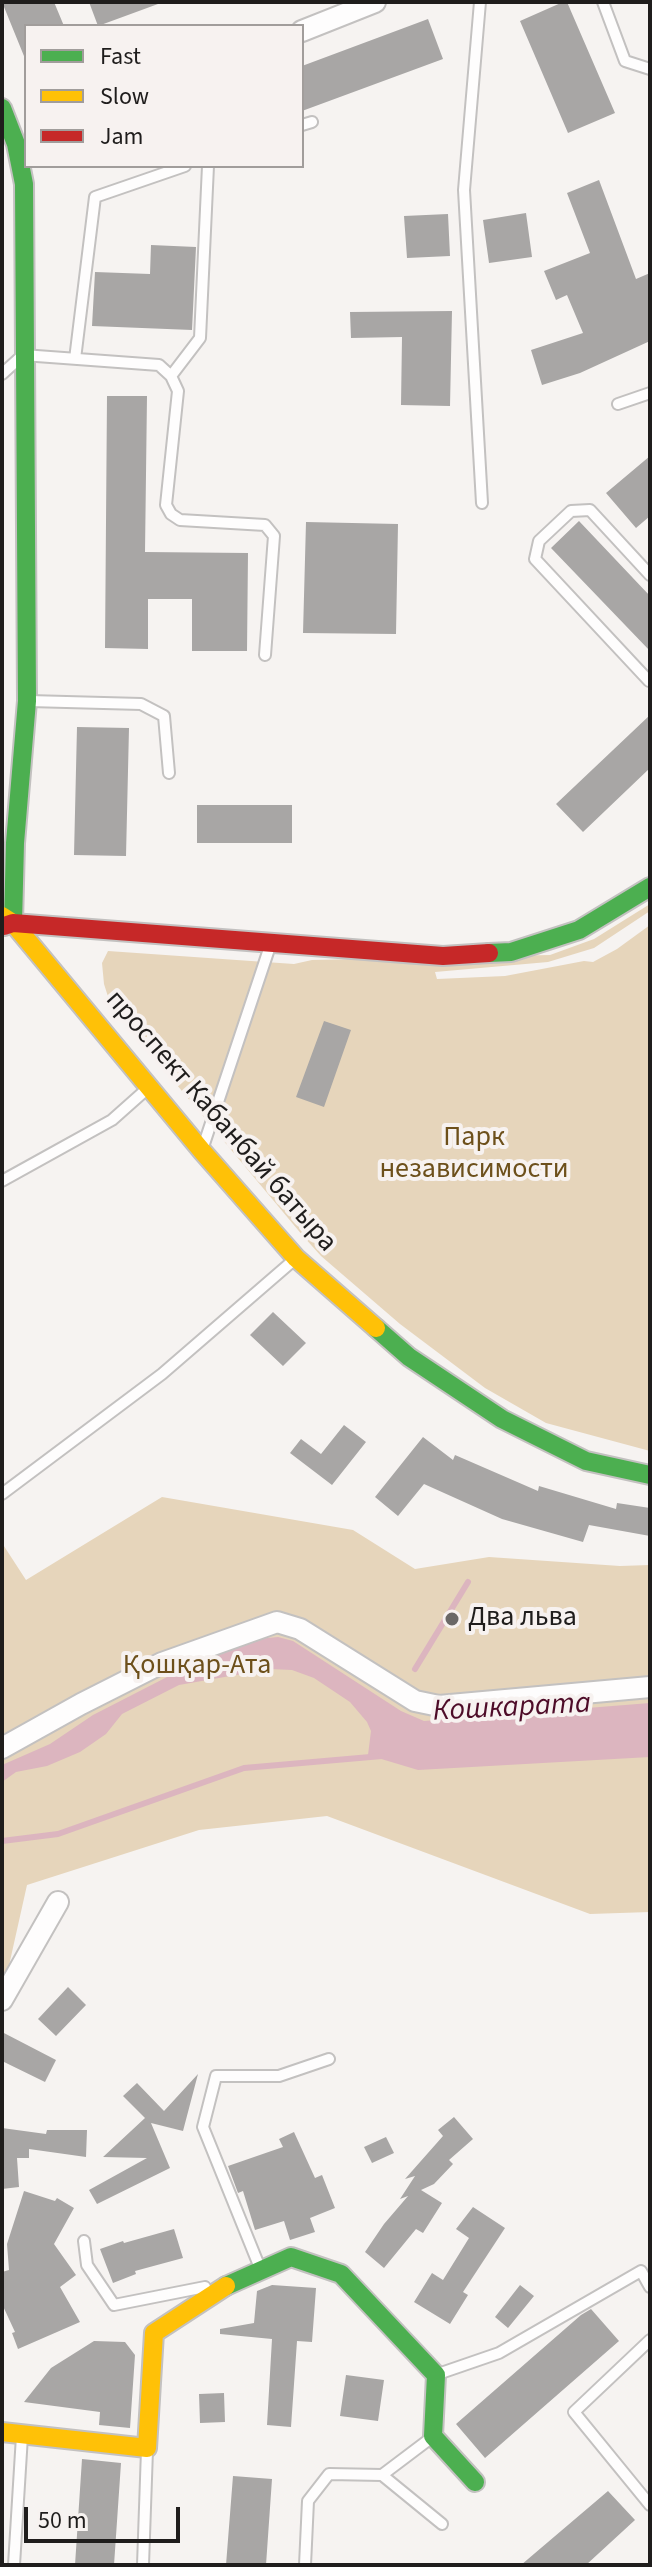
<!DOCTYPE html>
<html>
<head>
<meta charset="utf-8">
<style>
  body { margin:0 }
  #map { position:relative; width:652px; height:2567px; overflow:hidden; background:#f6f3f1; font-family:"Source Sans 3",sans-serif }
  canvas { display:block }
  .frame { position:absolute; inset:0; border:4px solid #1f1d1c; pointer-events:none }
  .legend { position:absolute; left:24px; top:24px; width:280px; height:144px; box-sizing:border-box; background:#f7f2f0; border:2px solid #a19d9b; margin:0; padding:10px 14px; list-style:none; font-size:24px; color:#1f1d1c }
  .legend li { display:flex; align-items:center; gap:16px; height:40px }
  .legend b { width:40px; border:2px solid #a19d9b }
  .scale { position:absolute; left:24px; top:2507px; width:156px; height:36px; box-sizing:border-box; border:4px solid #1f1d1c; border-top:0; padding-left:10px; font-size:24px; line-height:28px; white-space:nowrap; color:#1f1d1c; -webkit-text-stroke:6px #f7f2f0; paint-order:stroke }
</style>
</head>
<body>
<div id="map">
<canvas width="652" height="2567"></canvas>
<div class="frame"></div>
<ul class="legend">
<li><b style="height:10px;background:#4caf50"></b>Fast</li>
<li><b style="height:10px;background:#ffc107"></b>Slow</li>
<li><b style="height:10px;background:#c62828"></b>Jam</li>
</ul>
<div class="scale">50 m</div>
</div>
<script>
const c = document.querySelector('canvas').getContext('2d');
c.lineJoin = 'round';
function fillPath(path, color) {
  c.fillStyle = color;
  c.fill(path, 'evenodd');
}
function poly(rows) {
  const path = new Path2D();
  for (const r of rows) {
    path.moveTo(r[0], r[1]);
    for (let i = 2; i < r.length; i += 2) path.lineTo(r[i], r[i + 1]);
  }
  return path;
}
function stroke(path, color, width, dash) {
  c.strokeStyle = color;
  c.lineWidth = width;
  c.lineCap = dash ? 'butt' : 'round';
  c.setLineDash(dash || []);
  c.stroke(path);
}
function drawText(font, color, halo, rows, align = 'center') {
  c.font = font + ' "Source Sans 3",sans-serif';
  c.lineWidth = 8;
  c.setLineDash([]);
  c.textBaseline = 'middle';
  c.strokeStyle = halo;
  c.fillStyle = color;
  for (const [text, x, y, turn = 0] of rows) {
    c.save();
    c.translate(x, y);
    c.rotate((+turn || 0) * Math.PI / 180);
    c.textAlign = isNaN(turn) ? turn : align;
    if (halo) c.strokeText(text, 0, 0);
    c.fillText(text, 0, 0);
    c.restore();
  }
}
fillPath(poly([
  [650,904,650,911,594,948,548,962,435,972,437,979,505,976,584,961,593,962,617,949,650,925,650,1451,546,1423,485,1388,400,1324,321,1256,303,1236,111,1006,104,984,102,963,108,951,294,964,312,960,550,955,594,939],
  [162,1497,353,1530,415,1569,489,1557,620,1566,650,1565,650,1912,590,1914,327,1816,199,1830,27,1885,8,1970,2,1975,2,1543,26,1580]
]), '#e6d5bb');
fillPath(poly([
  [278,1637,293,1641,401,1711,424,1721,650,1703,650,1757,418,1770,368,1755,371,1731,367,1722,350,1702,314,1678,292,1670,270,1669,179,1685,122,1714,106,1734,80,1752,47,1766,16,1772,2,1782,2,1765,50,1744,93,1715,171,1675,258,1639]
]), '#dcb5bf');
stroke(poly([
  [415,1669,468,1582],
  [2,1841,58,1834,244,1768,382,1756]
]), '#dcb5bf', 6);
fillPath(poly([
  [2,2,54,2,64,26,26,26,26,61],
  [89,2,158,2,158,4,98,26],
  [563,2,567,2,615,113,568,133,520,21],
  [428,19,443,59,302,111,302,66],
  [599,180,636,279,650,273,650,341,580,373,542,385,531,350,583,333,567,295,556,300,544,271,590,253,567,193],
  [526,213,532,257,489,263,483,220],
  [448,214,450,256,407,258,404,216],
  [151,245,196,247,192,330,92,326,95,272,150,274],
  [452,311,450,406,401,405,402,337,351,338,350,312],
  [107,396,147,396,145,552,248,553,247,651,192,651,192,599,148,599,148,649,105,648],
  [650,456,650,516,636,528,606,493],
  [579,521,650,596,650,651,551,548],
  [306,522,398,524,396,634,303,633],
  [650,715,650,768,583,832,556,804],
  [77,727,129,728,126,856,74,855],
  [197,805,292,805,292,843,197,843],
  [324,1021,351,1030,324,1107,296,1097],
  [273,1312,306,1343,283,1366,250,1335],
  [344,1425,366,1442,332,1485,290,1453,301,1439,321,1454],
  [423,1437,453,1460,455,1455,538,1491,539,1486,616,1509,617,1503,650,1508,650,1536,589,1525,583,1542,502,1519,424,1484,398,1516,375,1497],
  [68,1987,86,2005,56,2036,38,2019],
  [2,2032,56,2060,45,2082,2,2061],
  [198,2074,183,2131,151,2123,170,2168,97,2204,89,2190,147,2158,103,2157,145,2118,123,2096,137,2083,164,2111],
  [454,2117,473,2139,449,2160,453,2164,434,2184,421,2190,442,2203,423,2233,416,2229,384,2268,365,2252,384,2224,408,2196,400,2199,415,2176,405,2179,443,2136,438,2130],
  [2,2128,46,2134,47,2130,87,2130,86,2157,29,2149,29,2158,17,2158,19,2187,2,2189],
  [294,2132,315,2178,322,2175,335,2208,310,2218,315,2232,290,2240,284,2221,255,2230,243,2191,238,2193,228,2166,283,2147,279,2139],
  [386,2137,394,2153,372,2163,364,2147],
  [24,2191,55,2201,57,2198,74,2208,54,2244,76,2275,60,2287,80,2322,18,2349,12,2333,15,2332,2,2304,2,2272,9,2270,7,2244],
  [473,2207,505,2228,463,2292,468,2295,450,2324,414,2302,432,2273,443,2280,469,2238,456,2229],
  [174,2229,183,2258,135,2271,136,2274,113,2283,100,2249,123,2241,124,2243],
  [272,2285,316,2288,312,2342,297,2341,291,2427,267,2425,272,2339,220,2334,220,2329,254,2323,257,2291],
  [520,2285,534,2296,508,2328,495,2317],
  [591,2309,619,2341,485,2458,456,2424,581,2315],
  [94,2341,125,2342,135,2355,130,2428,99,2425,100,2412,24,2402,51,2368],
  [346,2375,384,2380,378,2421,340,2416],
  [224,2393,225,2422,200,2423,199,2394],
  [82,2459,121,2463,114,2565,75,2565],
  [233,2476,272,2479,266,2565,226,2565],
  [608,2491,635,2520,586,2565,521,2565]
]), '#a8a6a5');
const lane = poly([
  [480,2,464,190,482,503],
  [603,2,625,61,650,69],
  [302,125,312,122],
  [75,359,95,197,185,166],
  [2,374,23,355,159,365,171,376,178,391,166,505,171,514,180,520,265,525,274,536,265,655],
  [171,376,200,338,208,166],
  [618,404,650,393],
  [649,681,535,559,539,541,571,511,590,510,650,575],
  [29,701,141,704,164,716,169,773],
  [203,1147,270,946],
  [2,1181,112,1120,148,1088],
  [2,1494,162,1374,295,1259],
  [84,2241,87,2265,114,2305,205,2287],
  [260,2268,203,2127,216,2076,279,2076,329,2059],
  [650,2340,574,2412,650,2505],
  [438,2374,499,2353,641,2271,650,2287],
  [382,2475,431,2438],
  [14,2565,22,2436],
  [143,2565,147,2450],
  [305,2565,308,2501,329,2474,382,2475,442,2524]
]);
const street = poly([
  [302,31,375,2],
  [2,1748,81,1704,162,1663,277,1622,300,1629,415,1701,439,1706,650,1687],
  [2,2000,58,1902]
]);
const fast = poly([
  [2,108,16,144,24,184,27,701,15,843,13,923],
  [489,953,511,952,579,930,650,887],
  [376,1328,409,1357,502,1419,586,1461,650,1475],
  [226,2286,291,2257,341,2274,436,2375,433,2436,475,2482]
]);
const slow = poly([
  [2,916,13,923,202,1151,296,1258,376,1328],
  [2,2432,147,2448,154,2333,226,2286]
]);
const jam = poly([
  [4,926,13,923,443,956,489,953]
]);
stroke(lane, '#c3c1c0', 14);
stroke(street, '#c3c1c0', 24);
stroke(fast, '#c3c1c0', 22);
stroke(slow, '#c3c1c0', 22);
stroke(jam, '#c3c1c0', 22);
stroke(lane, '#fefdfd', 10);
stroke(street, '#fefdfd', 20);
stroke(fast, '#4caf50', 18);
stroke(slow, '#ffc107', 18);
stroke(jam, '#c62828', 18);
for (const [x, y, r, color] of [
  [452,1619,8,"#6a6867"]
]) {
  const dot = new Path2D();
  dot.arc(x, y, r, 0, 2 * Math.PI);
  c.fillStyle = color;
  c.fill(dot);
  stroke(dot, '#f7f2f0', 3);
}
drawText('28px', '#1f1d1c', '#f7f2f0', [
  ["проспект Кабанбай батыра",220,1122,49]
]);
drawText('28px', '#6d501b', '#f7f2f0', [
  ["Парк",474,1139],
  ["независимости",474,1171],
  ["Қошқар-Ата",197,1667]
]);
drawText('28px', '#1f1d1c', '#f7f2f0', [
  ["Два льва",468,1619]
], 'left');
drawText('italic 30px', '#4e0c28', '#f7f2f0', [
  ["Кошкарата",512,1709,-3]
]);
</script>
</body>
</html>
